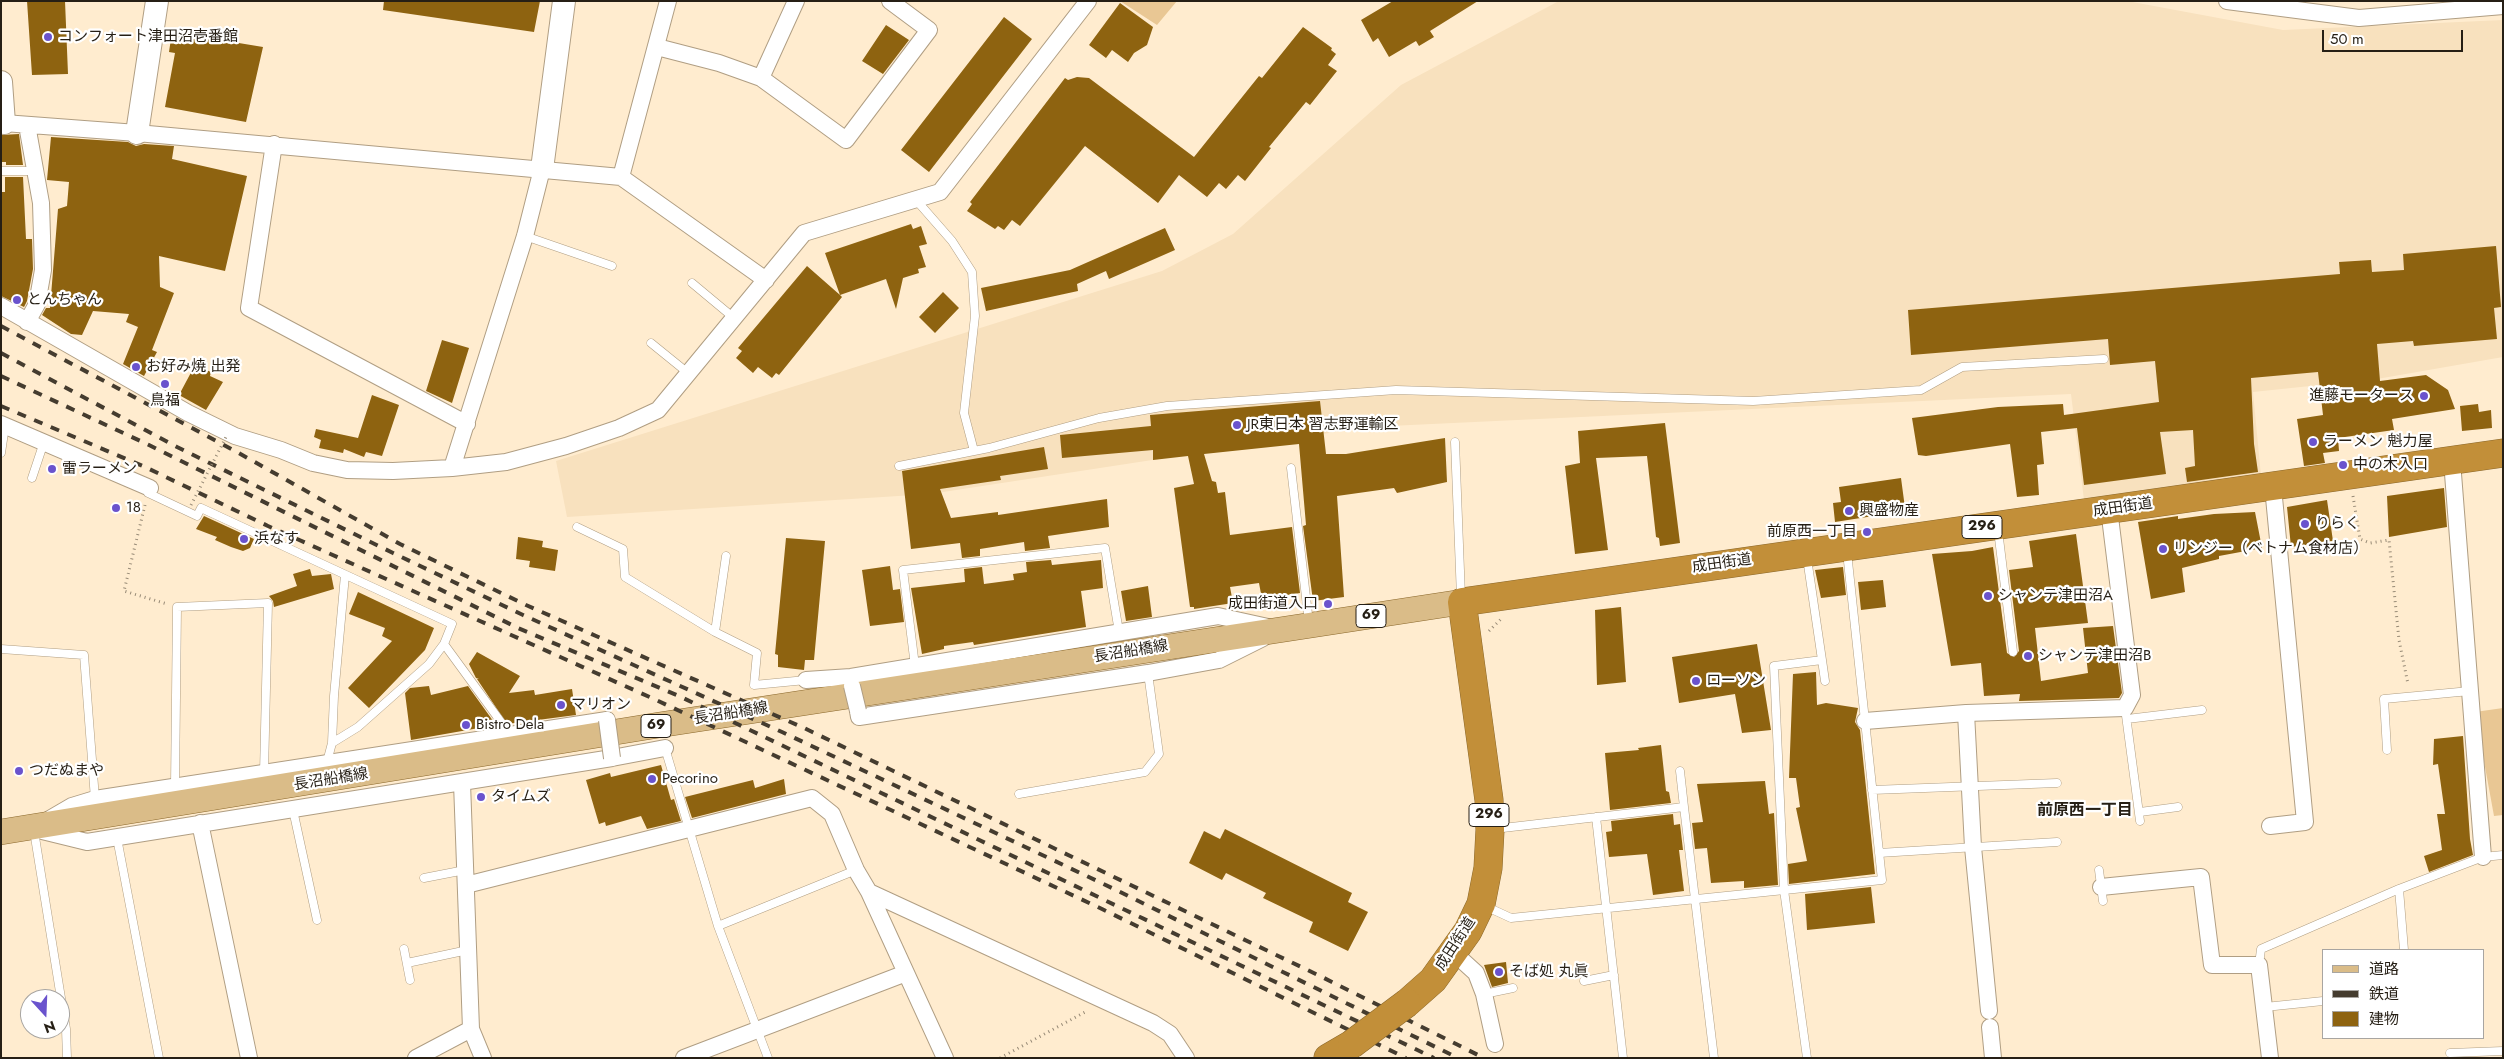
<!DOCTYPE html>
<html>
<head>
<meta charset="utf-8">
<style>
  body { margin:0 }
  #map { position:relative; width:2504px; height:1059px; overflow:hidden; background:#ffeccf; font-family:Jost,"Noto Sans JP",sans-serif }
  canvas { display:block }
  .frame { position:absolute; inset:0; border:2px solid #261f15; pointer-events:none }
  .legend { position:absolute; left:2322px; top:949px; width:162px; height:90px; box-sizing:border-box; background:#fff; border:1px solid #a8a5a1; margin:0; padding:6px 9px; list-style:none; font-size:15px; color:#261f15 }
  .legend li { display:flex; align-items:center; gap:10px; height:25px }
  .legend b { width:25px; border:1px solid #a8a5a1 }
  .north { position:absolute; left:20px; top:989px; width:50px; height:50px; box-sizing:border-box; background:#fff; border:1px solid #a8a5a1; border-radius:50%; rotate:160deg; font-size:14px; font-weight:700; line-height:20px; text-align:center; color:#261f15 }
  .north::after { content:''; display:block; margin:auto; width:18px; height:22px; background:#6a53cd; clip-path:polygon(50% 0,100% 100%,50% 72%,0 100%) }
  .scale { position:absolute; left:2322px; top:30px; width:141px; height:22px; box-sizing:border-box; border:2px solid #261f15; border-top:0; padding-left:6px; font-size:15px; line-height:18px; white-space:nowrap; color:#261f15; -webkit-text-stroke:4px #fff; paint-order:stroke }
</style>
</head>
<body>
<div id="map">
<canvas width="2504" height="1059"></canvas>
<div class="frame"></div>
<ul class="legend">
<li><b style="height:6px;background:#dabc88"></b>道路</li>
<li><b style="height:6px;background:#453c2f"></b>鉄道</li>
<li><b style="height:14px;background:#8e6310"></b>建物</li>
</ul>
<div class="north">N</div>
<div class="scale">50 m</div>
</div>
<script>
const c = document.querySelector('canvas').getContext('2d');
c.lineJoin = 'round';
function fillPath(path, color) {
  c.fillStyle = color;
  c.fill(path, 'evenodd');
}
function poly(rows) {
  const path = new Path2D();
  for (const r of rows) {
    path.moveTo(r[0], r[1]);
    for (let i = 2; i < r.length; i += 2) path.lineTo(r[i], r[i + 1]);
  }
  return path;
}
function stroke(path, color, width, dash) {
  c.strokeStyle = color;
  c.lineWidth = width;
  c.lineCap = dash ? 'butt' : 'round';
  c.setLineDash(dash || []);
  c.stroke(path);
}
function drawText(font, color, halo, rows, align = 'center') {
  c.font = font + ' Jost,"Noto Sans JP",sans-serif';
  c.lineWidth = 4.5;
  c.setLineDash([]);
  c.textBaseline = 'middle';
  c.strokeStyle = halo;
  c.fillStyle = color;
  for (const [text, x, y, turn = 0] of rows) {
    c.save();
    c.translate(x, y);
    c.rotate((+turn || 0) * Math.PI / 180);
    c.textAlign = isNaN(turn) ? turn : align;
    if (halo) c.strokeText(text, 0, 0);
    c.fillText(text, 0, 0);
    c.restore();
  }
}
fillPath(poly([
  [2127,1,2283,30,2503,20,2503,357,2377,379,2253,392,2261,476,2084,500,2071,394,1368,427,930,494,567,517,556,461,1162,271,1233,234,1401,85,1557,2]
]), '#f8e1be');
fillPath(poly([
  [1120,1,1177,1,1157,25],
  [2503,708,2503,815,2494,816,2475,712]
]), '#e9c794');
fillPath(poly([
  [27,1,65,1,68,74,32,75],
  [384,1,540,1,534,32,383,10],
  [1393,1,1478,1,1430,31,1434,37,1419,46,1416,41,1389,57,1378,38,1373,42,1361,20],
  [1120,3,1153,27,1147,45,1134,53,1128,62,1112,50,1106,58,1089,45],
  [1004,17,1032,39,929,172,901,150],
  [886,25,909,40,883,74,862,61],
  [1303,27,1332,48,1331,50,1336,54,1328,65,1337,71,1310,105,1306,102,1269,147,1271,148,1245,181,1238,175,1226,189,1219,183,1207,197,1179,175,1158,203,1085,146,1020,226,1012,220,1004,230,998,226,995,229,967,211,972,204,970,202,1065,78,1068,80,1077,77,1089,78,1194,157,1259,76,1262,78],
  [172,32,263,47,246,122,165,107,175,53,169,52],
  [19,134,23,165,6,165,6,162,1,162,1,135],
  [51,137,128,142,136,146,144,144,174,146,172,159,247,176,225,271,159,256,160,287,174,293,152,350,157,352,144,376,123,364,138,327,126,322,129,314,93,311,82,335,71,334,42,315,46,308,50,308,58,209,67,206,69,182,47,180],
  [5,177,23,177,26,239,32,239,33,269,27,301,24,307,1,296,1,192,5,192],
  [911,224,913,229,921,226,927,244,919,246,926,267,918,269,919,273,903,278,896,309,886,279,840,295,842,297,779,375,776,373,772,378,758,367,753,373,736,358,742,351,738,348,807,266,840,295,825,253],
  [1165,228,1175,250,1109,279,1106,271,1077,284,1078,291,986,311,981,288,1070,270],
  [2496,246,2501,307,2494,308,2497,339,2414,346,2413,341,2377,344,2380,381,2426,375,2448,390,2455,409,2392,419,2394,430,2338,438,2339,451,2323,453,2325,463,2304,466,2297,419,2323,415,2318,372,2251,378,2254,444,2258,472,2187,482,2185,468,2195,466,2193,430,2160,432,2166,474,2084,485,2077,428,2041,432,2044,464,2037,465,2039,495,2017,497,2010,444,1926,456,1918,455,1912,418,1998,407,2063,404,2064,415,2159,402,2155,361,2110,365,2108,339,1911,355,1908,310,2340,274,2339,262,2371,260,2372,272,2404,270,2403,254],
  [943,292,959,308,935,333,919,317],
  [442,340,469,348,452,403,426,391],
  [195,365,211,372,210,376,223,382,206,410,179,395],
  [372,395,399,405,382,456,366,452,364,457,344,449,343,453,319,448,321,440,314,437,316,429,358,438],
  [1320,401,1326,454,1346,454,1445,438,1447,482,1397,493,1394,488,1337,496,1344,597,1313,601,1303,526,1306,525,1299,444,1204,454,1212,481,1216,482,1218,493,1225,492,1230,535,1292,527,1300,593,1262,599,1259,583,1230,587,1233,603,1194,609,1194,607,1190,607,1174,488,1194,484,1188,456,1153,460,1153,450,1062,458,1060,435,1151,426,1150,415],
  [2478,404,2479,412,2491,410,2492,428,2462,431,2460,406],
  [1665,423,1680,543,1660,546,1659,538,1656,537,1647,456,1596,458,1608,550,1575,554,1565,466,1580,463,1578,431],
  [1044,447,1048,469,1000,476,1001,480,940,489,951,518,998,512,998,515,1107,499,1109,527,1048,536,1050,548,1025,551,1024,542,980,549,980,556,962,558,960,543,911,549,902,471],
  [1901,478,1905,508,1899,508,1899,512,1835,522,1833,503,1841,502,1839,487],
  [2444,488,2447,527,2389,537,2387,496],
  [2327,500,2333,541,2291,547,2287,507],
  [2255,512,2262,548,2219,556,2219,559,2182,568,2185,592,2151,599,2138,522,2178,516,2178,519,2214,514],
  [204,516,254,539,250,548,243,551,231,547,215,540,217,537,196,529],
  [2076,534,2088,623,2035,628,2041,681,2088,673,2083,628,2113,626,2122,693,2119,698,2019,701,2020,694,1984,696,1981,663,1951,666,1932,554,1972,551,1993,547,2007,653,2014,657,2019,651,2009,570,2033,567,2029,541],
  [518,537,543,541,542,547,558,550,555,571,529,567,530,561,516,559],
  [786,538,825,541,814,660,805,660,804,670,778,667,778,655,775,654],
  [1051,560,1052,565,1101,560,1103,588,1081,591,1086,627,974,645,973,642,944,646,944,649,922,654,911,588,965,582,964,569,982,567,984,584,1014,580,1013,574,1027,572,1026,562],
  [890,566,893,590,900,589,904,622,870,626,862,570],
  [1843,567,1846,595,1821,598,1815,570],
  [310,569,312,576,331,574,334,589,274,607,273,601,269,596,297,586,293,574],
  [1883,580,1886,607,1861,610,1858,582],
  [1148,586,1152,617,1126,621,1121,591],
  [358,592,434,628,425,650,369,708,348,688,392,641,382,636,385,628,349,614],
  [1621,607,1626,682,1597,685,1595,610],
  [1757,644,1771,730,1742,733,1735,694,1679,703,1672,657],
  [477,652,520,676,509,693,534,690,535,695,572,689,576,715,507,724,477,679,479,679,476,678,469,664],
  [1816,672,1817,705,1826,703,1858,708,1855,722,1860,730,1875,874,1789,884,1788,864,1807,861,1796,808,1800,807,1796,778,1789,778,1793,674],
  [429,686,431,695,468,686,496,725,411,740,405,693,410,688],
  [2463,736,2470,839,2473,855,2429,872,2424,856,2442,850,2437,814,2445,814,2438,764,2433,765,2434,739],
  [1661,745,1666,791,1669,792,1671,803,1610,810,1605,753,1639,750,1638,748],
  [661,765,671,800,674,799,681,821,647,829,641,816,606,826,605,822,599,824,586,780,610,773,611,777],
  [784,779,786,794,692,818,685,797,753,780,755,788],
  [1765,781,1769,814,1774,813,1778,885,1744,888,1744,881,1711,883,1707,848,1695,849,1692,823,1703,822,1697,784],
  [1673,814,1674,825,1680,824,1683,850,1679,850,1684,891,1653,895,1647,854,1609,857,1606,832,1612,831,1611,821],
  [1225,829,1352,893,1348,902,1368,912,1348,951,1309,932,1313,922,1263,898,1266,893,1226,873,1222,880,1189,863,1204,831,1220,839],
  [1871,887,1875,923,1807,930,1805,894],
  [1506,962,1508,983,1492,987,1484,965]
]), '#8e6310');
const lane = poly([
  [1,171,35,171],
  [917,201,952,241,972,272,975,316,964,413,974,451],
  [525,236,612,266],
  [692,283,734,318],
  [651,343,688,373],
  [1455,442,1461,597],
  [1,453,5,426],
  [899,466,989,448,1099,418,1167,406,1396,390,1753,401,1921,390,1962,367,2104,359],
  [1291,468,1309,623],
  [32,478,44,442],
  [149,490,148,493,197,516,201,508,452,624,444,644,501,722,504,735],
  [577,527,623,549,625,577,715,632,757,653,754,685,806,680],
  [1998,530,2013,652],
  [1807,558,1822,660,1774,666,1784,890,1807,1058],
  [715,632,726,556],
  [1,649,84,655,95,799],
  [1822,660,1825,681],
  [915,666,903,570,1105,548,1119,632],
  [2125,708,2140,821],
  [2127,719,2202,710],
  [332,743,358,727,429,664,444,644],
  [665,748,718,926,768,1058],
  [2387,750,2384,699,2470,691],
  [327,762,332,743,334,696,345,575],
  [1680,771,1684,807],
  [175,786,177,607,268,603,264,773],
  [1872,790,2057,783],
  [1019,794,1145,772,1159,754,1148,673],
  [293,810,317,920],
  [2140,812,2178,807],
  [1596,817,1623,1058],
  [1494,829,1684,807,1714,1058],
  [34,831,66,1029,67,1058],
  [117,838,159,1058],
  [1879,853,2057,842],
  [2099,870,2103,901],
  [424,878,465,870],
  [2399,889,2404,950],
  [1485,906,1511,918,1882,880,1847,552],
  [718,926,856,870],
  [404,949,410,980],
  [407,963,468,950],
  [2259,965,2261,949,2399,889,2483,857,2503,855],
  [1584,981,1614,975],
  [1484,994,1513,988],
  [2265,1007,2323,1001],
  [2450,1053,2503,1051]
]);
const street = poly([
  [2227,1,2359,18,2503,6],
  [657,47,719,63,761,78,846,140,929,30,890,1],
  [761,78,796,1],
  [1,125,4,123,137,133,621,177,766,280],
  [274,144,249,308,467,424],
  [621,177,668,1],
  [1,306,188,413,235,436,281,450,313,463,347,470,393,471,452,468,506,462,566,446,619,428,658,410,804,233,940,192,1088,1],
  [27,322,37,304,43,270,41,203,27,125],
  [1,424,150,488],
  [2452,461,2483,857],
  [452,468,525,236,542,169],
  [806,680,851,677,1218,616,1268,627],
  [858,711,859,717,1148,673,1219,660,1263,638],
  [1966,713,1973,847,1989,1011],
  [1865,721,1966,713,2125,708,2132,695,2109,509],
  [462,783,471,1029,483,1058],
  [48,820,72,806,95,799,607,720],
  [200,823,249,1058],
  [2270,826,2305,822,2273,487],
  [38,830,87,842,612,758,665,748],
  [466,885,812,798,832,814,856,870,869,892,945,1058],
  [2101,887,2201,877,2212,965,2259,965,2270,1058],
  [869,892,1153,1023,1170,1034,1186,1058],
  [1454,953,1476,973,1484,994,1495,1044],
  [1990,1027,1993,1058],
  [416,1058,471,1029],
  [684,1058,906,973]
]);
const secondary = poly([
  [1,82,4,123],
  [137,133,157,1],
  [542,169,564,1]
]);
const primary = poly([
  [1,832,659,725,1462,602]
]);
const highway = poly([
  [1407,1003,1433,980,1468,931,1481,904,1488,868,1490,830,1489,800,1462,602,2503,453],
  [1328,1058,1352,1044]
]);
stroke(lane, '#b09e83', 9);
stroke(street, '#b09e83', 18);
stroke(secondary, '#b09e83', 24);
stroke(primary, '#8b682c', 26);
stroke(highway, '#8b682c', 29);
stroke(poly([
  [2353,496,2360,539,2370,543,2389,540,2399,640,2408,684],
  [145,505,124,591,167,604],
  [1489,631,1501,619],
  [1000,1058,1087,1011]
]), '#978a76', 3, [1, 4]);
stroke(lane, '#fff', 8);
stroke(street, '#fff', 16);
stroke(secondary, '#fff', 22);
stroke(primary, '#dabc88', 25);
stroke(highway, '#c28f39', 28);
stroke(poly([
  [1,326,237,452,400,544,526,605,804,728,1320,976,1484,1058],
  [1,353,177,447,393,553,523,615,782,732,1112,888,1458,1058],
  [1,376,149,445,518,628,679,696,1434,1058],
  [1,406,143,466,268,526,654,699,1102,909,1406,1058]
]), '#453c2f', 4, [9, 9]);
const streetBridge = poly([
  [852,686,858,711],
  [607,720,612,758]
]);
const highwayBridge = poly([
  [1352,1044,1407,1003]
]);
stroke(streetBridge, '#b09e83', 18, []);
stroke(highwayBridge, '#8b682c', 29, []);
stroke(poly([
  [191,505,226,437]
]), '#978a76', 3, [1, 4]);
stroke(streetBridge, '#fff', 16);
stroke(highwayBridge, '#c28f39', 28);
for (const [x, y, r, color] of [
  [48,37,5,"#6a53cd"],
  [17,300,5,"#6a53cd"],
  [136,367,5,"#6a53cd"],
  [165,384,5,"#6a53cd"],
  [2424,396,5,"#6a53cd"],
  [1237,425,5,"#6a53cd"],
  [2313,442,5,"#6a53cd"],
  [2343,465,5,"#6a53cd"],
  [52,469,5,"#6a53cd"],
  [116,508,5,"#6a53cd"],
  [1849,511,5,"#6a53cd"],
  [2305,524,5,"#6a53cd"],
  [1867,532,5,"#6a53cd"],
  [244,539,5,"#6a53cd"],
  [2163,549,5,"#6a53cd"],
  [1988,596,5,"#6a53cd"],
  [1328,604,5,"#6a53cd"],
  [2028,656,5,"#6a53cd"],
  [1696,681,5,"#6a53cd"],
  [561,705,5,"#6a53cd"],
  [466,725,5,"#6a53cd"],
  [19,771,5,"#6a53cd"],
  [652,779,5,"#6a53cd"],
  [481,797,5,"#6a53cd"],
  [1499,972,5,"#6a53cd"]
]) {
  const dot = new Path2D();
  dot.arc(x, y, r, 0, 2 * Math.PI);
  c.fillStyle = color;
  c.fill(dot);
  stroke(dot, '#fff', 2);
}
for (const [x, y, w] of [
  [1982,527,40],
  [1371,616,30],
  [656,726,30],
  [1489,815,40]
]) {
  const box = new Path2D();
  box.roundRect(x - w / 2, y - 11.5, w, 23, 4);
  c.fillStyle = '#fff';
  c.fill(box);
  stroke(box, '#261f15', 1);
}
drawText('bold 14px', '#261f15', null, [
  ["296",1982,527],
  ["69",1371,616],
  ["69",656,726],
  ["296",1489,815]
]);
drawText('15px', '#261f15', '#fff', [
  ["コンフォート津田沼壱番館",58,37],
  ["とんちゃん",27,300],
  ["お好み焼 出発",146,367],
  ["進藤モータース",2414,396,"right"],
  ["鳥福",165,401,"center"],
  ["JR東日本 習志野運輸区",1247,425],
  ["ラーメン 魁力屋",2323,442],
  ["中の木入口",2353,465],
  ["雷ラーメン",62,469],
  ["18",126,508],
  ["興盛物産",1859,511],
  ["りらく",2315,524],
  ["前原西一丁目",1857,532,"right"],
  ["浜なす",254,539],
  ["リンジー（ベトナム食材店）",2173,549],
  ["シャンテ津田沼A",1998,596],
  ["成田街道入口",1318,604,"right"],
  ["シャンテ津田沼B",2038,656],
  ["ローソン",1706,681],
  ["マリオン",571,705],
  ["Bistro Dela",476,725],
  ["つだぬまや",29,771],
  ["Pecorino",662,779],
  ["タイムズ",491,797],
  ["そば処 丸眞",1509,972]
], 'left');
drawText('15px', '#261f15', '#fff', [
  ["成田街道",2123,508,-8],
  ["成田街道",1722,564,-8],
  ["長沼船橋線",1131,652,-9],
  ["長沼船橋線",731,714,-9],
  ["長沼船橋線",331,780,-9],
  ["成田街道",1456,944,-57]
]);
drawText('bold 16px', '#261f15', '#fff', [
  ["前原西一丁目",2085,811]
]);
</script>
</body>
</html>
